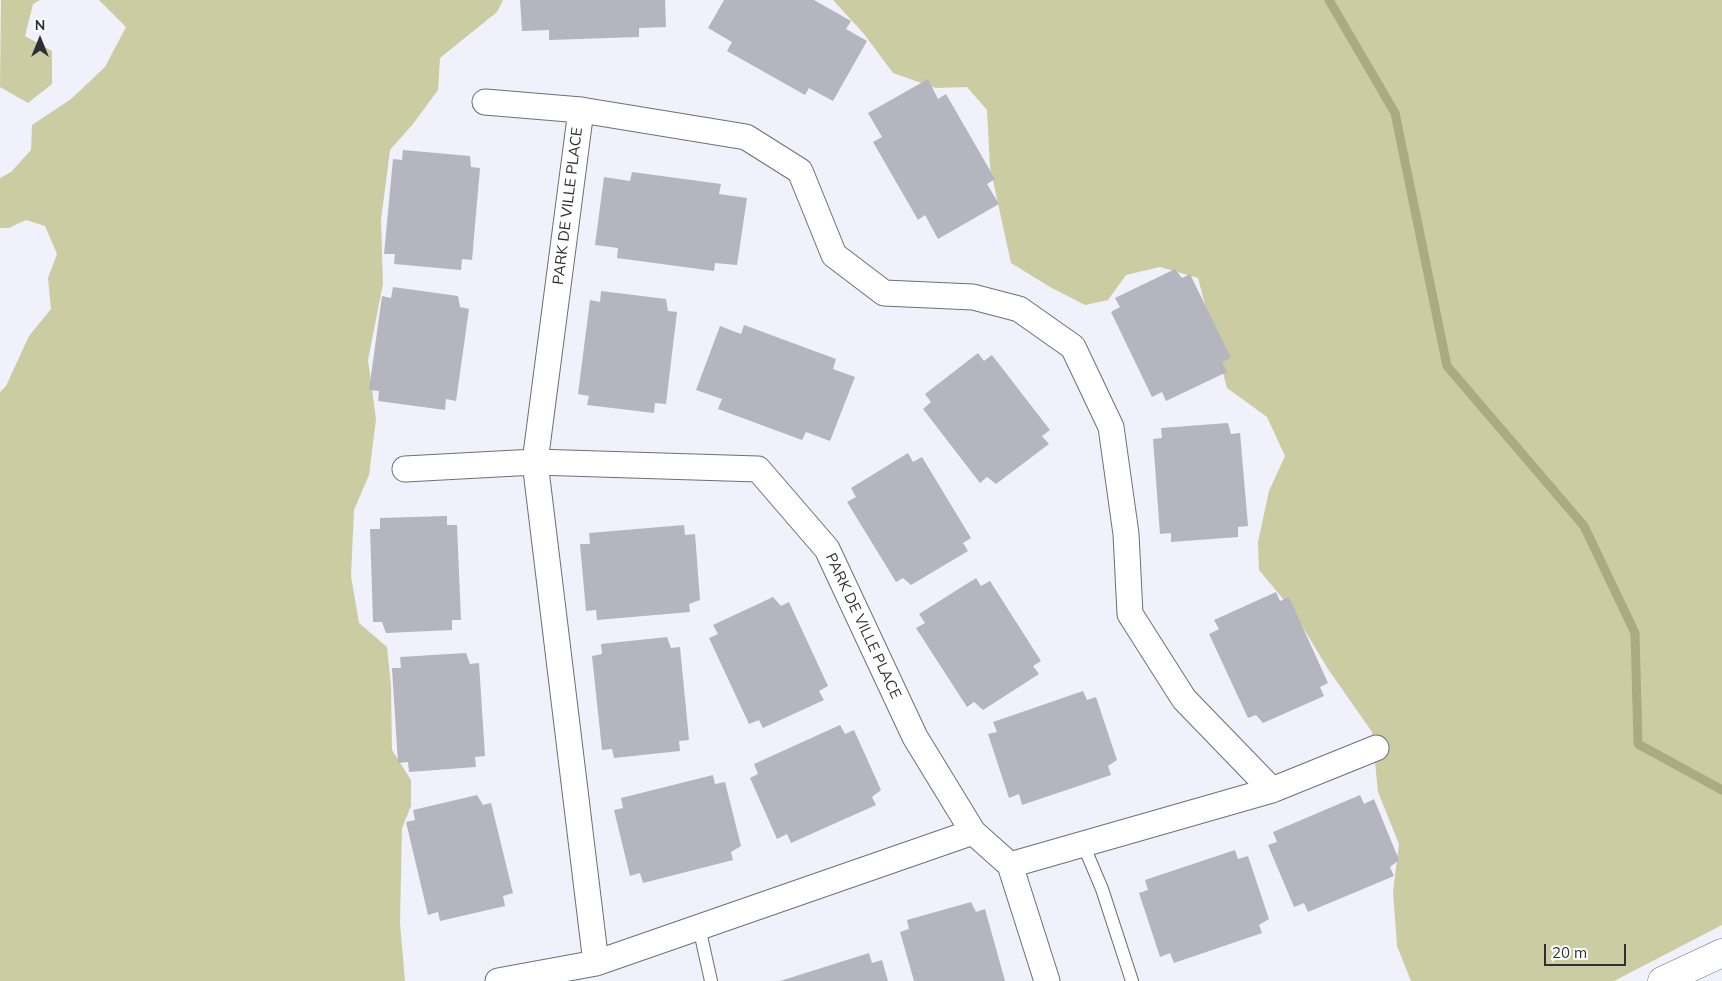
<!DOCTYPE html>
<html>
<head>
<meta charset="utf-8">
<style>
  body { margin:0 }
  #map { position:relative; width:1722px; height:981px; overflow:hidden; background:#f0f1fb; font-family:Mulish,sans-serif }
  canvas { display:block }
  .north { position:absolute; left:15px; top:15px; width:50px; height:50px; -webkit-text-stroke:4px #fff; paint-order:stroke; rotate:0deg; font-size:14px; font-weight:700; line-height:20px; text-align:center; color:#2e2f32 }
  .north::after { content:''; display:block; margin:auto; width:18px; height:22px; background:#2e2f32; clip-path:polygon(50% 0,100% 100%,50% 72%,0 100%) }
  .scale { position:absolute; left:1544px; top:944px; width:82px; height:22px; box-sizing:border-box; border:2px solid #2e2f32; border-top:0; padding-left:6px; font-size:15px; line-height:18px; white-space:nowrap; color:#2e2f32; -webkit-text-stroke:4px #fff; paint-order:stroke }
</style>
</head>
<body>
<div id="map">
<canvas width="1722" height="981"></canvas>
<div class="north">N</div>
<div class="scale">20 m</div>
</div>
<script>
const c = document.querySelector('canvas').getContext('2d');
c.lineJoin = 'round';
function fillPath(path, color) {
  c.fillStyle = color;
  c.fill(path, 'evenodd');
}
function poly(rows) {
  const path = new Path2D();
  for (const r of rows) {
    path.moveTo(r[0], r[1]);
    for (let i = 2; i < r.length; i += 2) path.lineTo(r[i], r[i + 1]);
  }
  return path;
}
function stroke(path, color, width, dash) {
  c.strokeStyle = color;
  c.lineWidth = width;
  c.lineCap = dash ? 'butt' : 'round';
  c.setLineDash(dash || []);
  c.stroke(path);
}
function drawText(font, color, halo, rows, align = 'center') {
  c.font = font + ' Mulish,sans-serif';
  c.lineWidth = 4;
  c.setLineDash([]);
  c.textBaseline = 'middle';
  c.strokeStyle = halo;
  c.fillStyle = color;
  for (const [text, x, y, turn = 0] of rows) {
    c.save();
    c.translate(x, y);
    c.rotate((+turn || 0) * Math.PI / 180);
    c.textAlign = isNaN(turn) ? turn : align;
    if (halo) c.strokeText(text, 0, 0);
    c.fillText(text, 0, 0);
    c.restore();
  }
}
fillPath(poly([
  [1,0,40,0,33,4,25,36,52,51,52,84,28,103,0,87],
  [99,0,503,0,497,12,440,58,438,90,413,124,390,150,381,220,383,284,368,360,376,419,369,475,354,510,351,576,359,623,387,647,391,686,392,750,411,780,411,806,402,828,400,923,405,981,0,981,0,392,6,386,29,336,51,309,48,278,57,254,45,226,26,220,9,228,0,228,0,178,11,172,31,150,32,125,71,99,105,67,126,27],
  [833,0,1722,0,1722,925,1614,981,1411,981,1397,946,1393,891,1399,844,1378,792,1372,732,1328,669,1293,611,1259,570,1258,542,1269,491,1285,456,1267,417,1227,388,1198,278,1160,267,1126,275,1108,300,1085,305,1050,287,1011,263,990,167,987,110,967,87,936,88,893,73,864,34]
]), '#cccca3');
stroke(poly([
  [1329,0,1395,113,1447,366,1584,526,1635,633,1638,744,1722,790]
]), '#abab82', 9);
fillPath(poly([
  [520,0,665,0,666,27,639,28,639,37,549,40,549,30,522,31],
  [724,0,814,0,851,21,846,29,867,41,833,101,809,88,805,95,727,51,732,42,708,28],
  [928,79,938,99,946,94,995,179,987,184,999,204,938,239,925,215,918,220,873,142,882,137,868,113],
  [403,150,470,156,471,167,480,168,472,260,462,259,461,270,394,264,395,254,384,254,393,159,402,160],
  [632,172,721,184,719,194,747,198,737,265,715,263,714,271,617,258,618,248,595,245,604,177,630,181],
  [1175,269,1182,278,1190,274,1231,358,1222,362,1227,372,1166,401,1162,392,1152,397,1111,312,1120,307,1115,298],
  [393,287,458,296,460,307,469,309,456,401,446,399,445,410,378,401,379,391,369,390,382,296,391,298],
  [601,291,666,299,668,311,677,312,666,404,655,403,654,413,587,405,589,396,578,394,590,300,600,302],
  [744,325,836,359,833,369,855,377,830,441,806,432,802,440,718,409,722,399,696,390,720,326,741,334],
  [978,353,984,361,992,355,1050,430,1042,436,1049,444,996,484,987,477,980,483,923,409,931,402,925,394],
  [1228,423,1231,434,1240,433,1248,526,1238,527,1238,537,1171,542,1171,533,1160,534,1153,439,1162,438,1161,428],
  [908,453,913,462,922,457,971,538,963,543,968,551,911,585,903,578,896,582,847,502,856,497,851,488],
  [447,516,447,525,457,525,461,620,452,620,452,630,386,633,382,622,373,622,370,529,380,529,380,518],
  [684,525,685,535,695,534,700,600,689,604,690,612,597,620,596,610,586,611,580,544,590,544,589,533],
  [976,578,981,586,990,581,1041,661,1033,666,1039,674,983,710,974,702,967,707,916,628,925,623,919,614],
  [1276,592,1280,601,1289,597,1328,683,1320,687,1324,696,1263,723,1256,715,1248,718,1209,634,1219,629,1214,620],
  [773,597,781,606,789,602,828,686,819,691,824,700,763,728,759,720,749,724,709,638,718,634,713,625],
  [667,637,671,648,680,647,689,740,679,741,680,751,614,758,612,749,602,750,592,656,602,654,601,644],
  [466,653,470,664,479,663,485,756,475,757,476,767,409,772,408,762,398,763,392,668,401,668,400,657],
  [1083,691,1087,700,1096,697,1117,760,1108,766,1111,775,1022,805,1019,794,1009,798,988,734,997,732,993,722],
  [840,725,845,734,854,730,881,790,872,797,876,805,791,843,787,834,777,839,750,778,758,774,754,764],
  [713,775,715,784,725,782,741,846,731,852,733,860,643,883,640,873,630,876,614,810,623,808,621,798],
  [477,795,483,805,491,803,513,893,503,896,505,906,440,921,438,912,428,915,406,822,415,820,413,810],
  [1360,795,1364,804,1374,799,1399,860,1390,867,1394,876,1308,912,1304,903,1294,907,1268,845,1277,842,1273,832],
  [1235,850,1238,859,1248,856,1269,919,1259,925,1262,933,1174,963,1170,953,1160,957,1139,893,1148,890,1145,880],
  [971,902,976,912,985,909,1005,981,914,981,900,932,909,929,907,920],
  [869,953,872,963,882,960,888,981,780,981]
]), '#b4b5bf');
const service = poly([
  [1083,844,1102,889,1132,981],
  [699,927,711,981]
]);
const minor = poly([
  [485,102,581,110,746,137,800,171,834,255,884,293,973,297,1019,309,1073,347,1111,427,1126,534,1130,614,1184,699,1272,790],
  [581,110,535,462,596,963],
  [405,469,535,462,758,469,827,549,915,737,973,832],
  [1010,865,1272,790,1376,748],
  [498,981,596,963,973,832,1010,865,1047,981]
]);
const tertiary = poly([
  [1662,981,1722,953]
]);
stroke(service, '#6e6f78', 14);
stroke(minor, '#6e6f78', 27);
stroke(tertiary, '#6e6f78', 29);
stroke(service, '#fff', 12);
stroke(minor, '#fff', 25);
stroke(tertiary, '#fff', 28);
drawText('15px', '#2e2f32', '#fff', [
  ["PARK DE VILLE PLACE",568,206,-83],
  ["PARK DE VILLE PLACE",863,626,65]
]);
</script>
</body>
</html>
